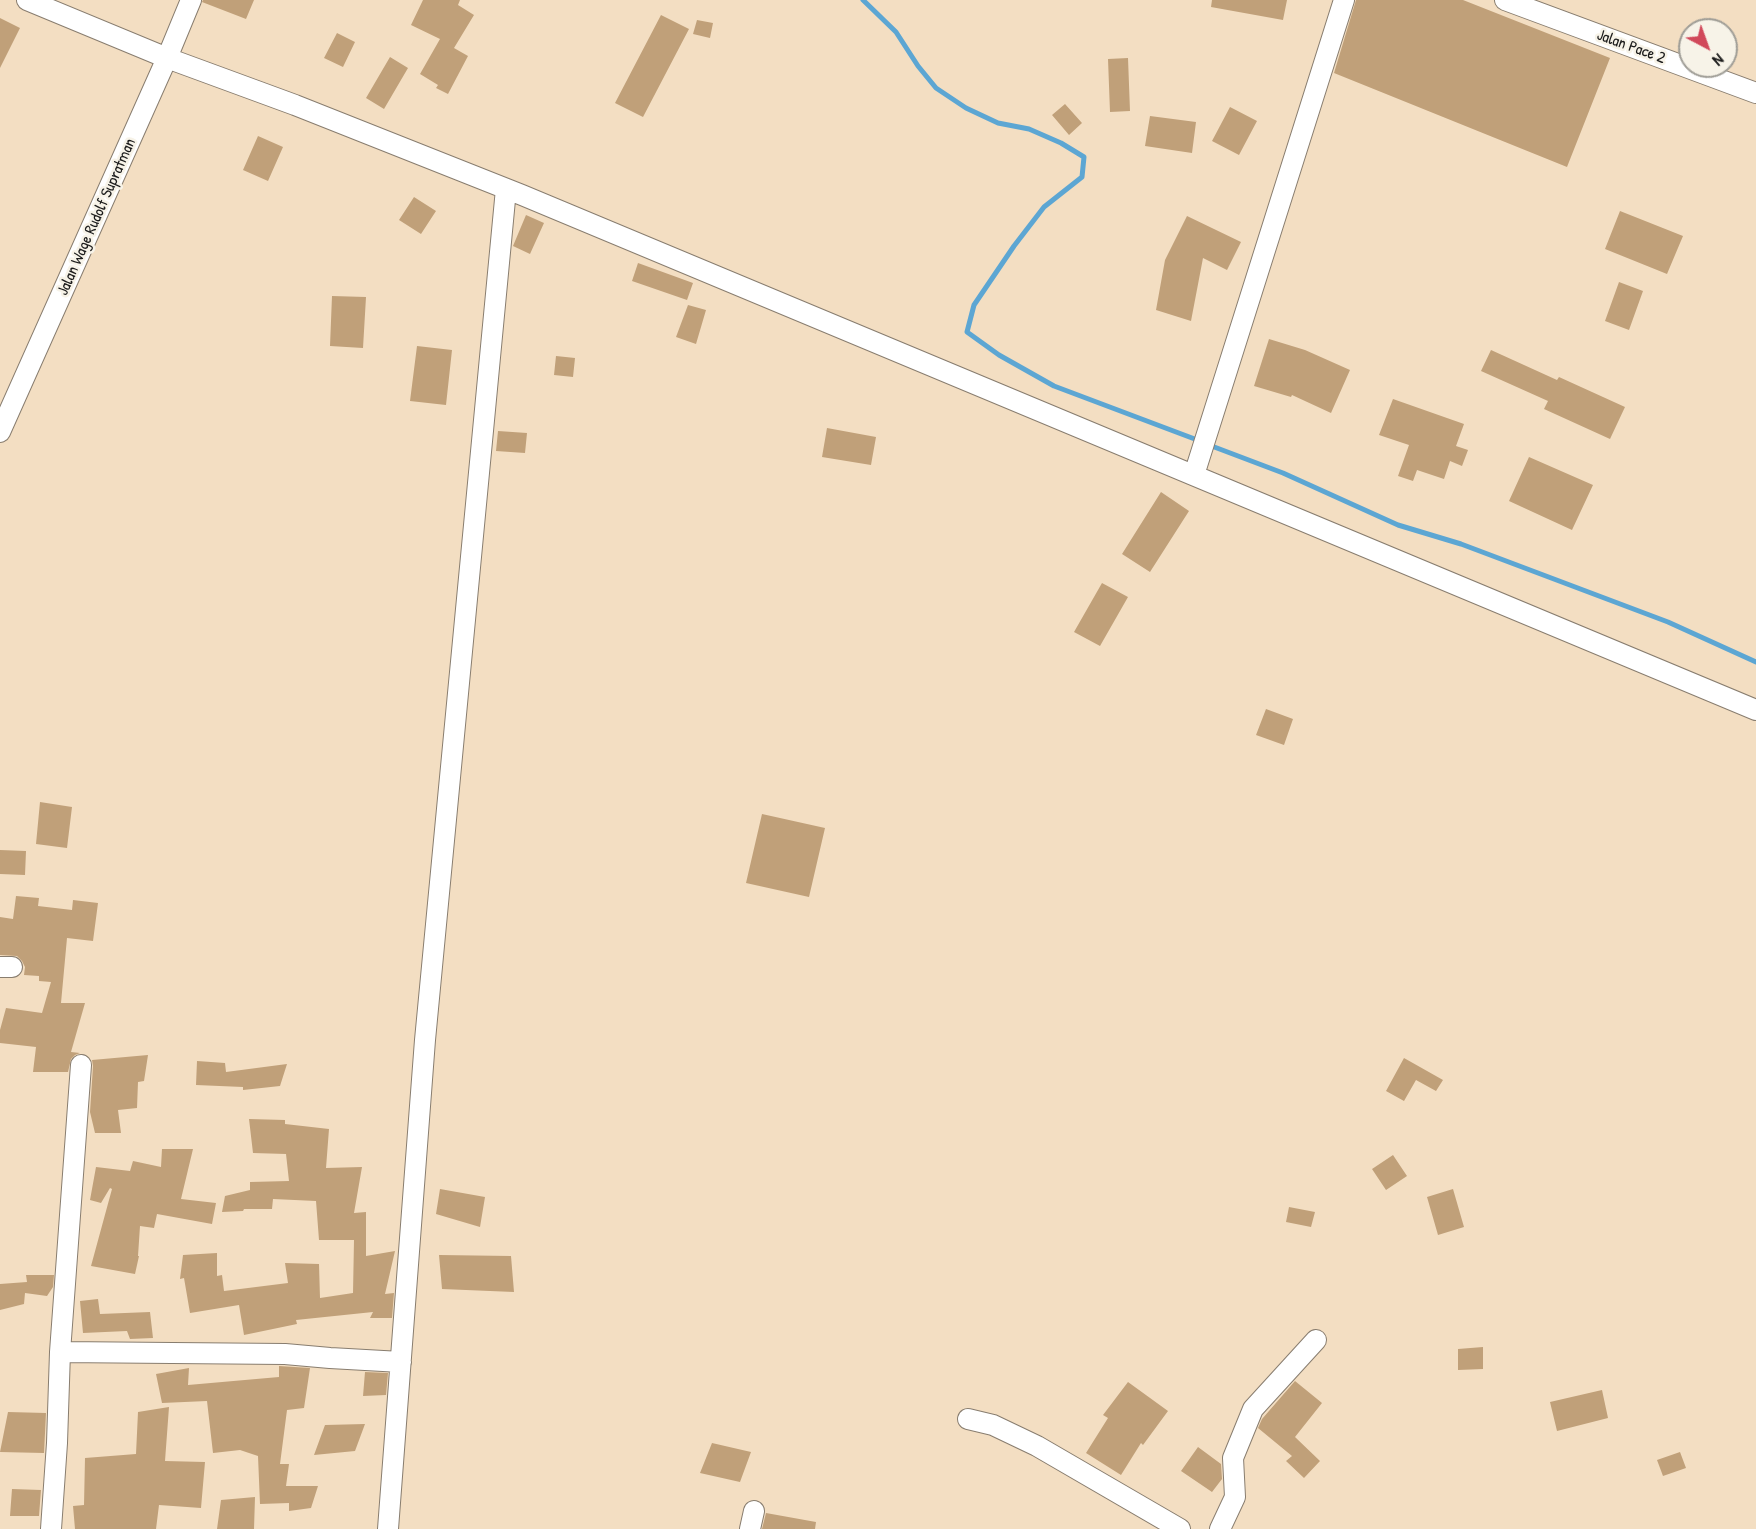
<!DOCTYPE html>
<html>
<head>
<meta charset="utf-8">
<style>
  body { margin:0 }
  #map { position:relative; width:1756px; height:1529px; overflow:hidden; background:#f3dec2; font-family:"Patrick Hand",sans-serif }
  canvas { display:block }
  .north { position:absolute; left:1678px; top:18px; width:60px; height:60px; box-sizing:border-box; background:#f7f3e8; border:2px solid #9f9d96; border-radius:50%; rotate:139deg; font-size:16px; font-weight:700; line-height:24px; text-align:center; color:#1c1c1c }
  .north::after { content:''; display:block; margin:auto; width:21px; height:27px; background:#d1495b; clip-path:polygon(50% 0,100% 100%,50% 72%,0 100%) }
</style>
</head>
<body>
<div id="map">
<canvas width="1756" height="1529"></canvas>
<div class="north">N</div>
</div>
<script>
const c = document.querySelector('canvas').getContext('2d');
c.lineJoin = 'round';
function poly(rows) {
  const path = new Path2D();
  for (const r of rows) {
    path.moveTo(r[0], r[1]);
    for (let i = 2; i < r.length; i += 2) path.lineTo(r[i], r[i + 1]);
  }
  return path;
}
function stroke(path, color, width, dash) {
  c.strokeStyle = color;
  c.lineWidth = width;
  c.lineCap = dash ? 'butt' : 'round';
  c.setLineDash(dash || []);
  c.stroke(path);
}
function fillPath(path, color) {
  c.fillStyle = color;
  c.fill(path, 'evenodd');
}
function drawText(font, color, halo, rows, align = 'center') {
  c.font = font + ' "Patrick Hand",sans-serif';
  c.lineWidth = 5;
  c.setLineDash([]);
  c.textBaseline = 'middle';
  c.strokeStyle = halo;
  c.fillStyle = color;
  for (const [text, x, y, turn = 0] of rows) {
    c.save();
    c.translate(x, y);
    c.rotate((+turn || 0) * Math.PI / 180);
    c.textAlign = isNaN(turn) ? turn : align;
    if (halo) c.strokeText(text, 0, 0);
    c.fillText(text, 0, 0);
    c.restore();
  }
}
stroke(poly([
  [863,0,896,32,918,66,936,88,966,108,998,123,1029,129,1061,143,1084,157,1082,177,1044,207,1014,246,974,305,967,332,999,355,1054,386,1200,441],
  [1209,445,1283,473,1398,525,1461,544,1668,622,1756,662]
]), '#5ca6d3', 5);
fillPath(poly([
  [203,0,254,0,246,19,202,2],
  [423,0,460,0,458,5,474,15,454,48,468,56,448,94,436,88,438,85,420,74,440,39,411,25],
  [1212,0,1287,0,1283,20,1211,7],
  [1356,0,1463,0,1610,58,1567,167,1334,73],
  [661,15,689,29,643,117,615,103],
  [0,18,20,28,0,68],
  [697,20,713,23,710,38,693,34],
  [337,33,355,42,343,67,324,58],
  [390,57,408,68,384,109,366,98],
  [1128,58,1130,111,1110,112,1108,59],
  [1065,104,1082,123,1069,135,1052,115],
  [1230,107,1257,121,1239,155,1212,141],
  [1150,116,1196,122,1192,153,1145,146],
  [258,136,283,147,268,181,243,170],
  [414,197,436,211,421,234,399,220],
  [1620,211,1683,236,1667,274,1605,249],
  [526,215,544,223,530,254,513,246],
  [1187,216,1241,242,1227,270,1203,258,1191,321,1156,310,1165,260],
  [638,263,693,283,687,300,632,281],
  [1619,282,1643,291,1629,330,1605,321],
  [332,296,366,297,363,348,330,346],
  [688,305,706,310,696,344,676,337],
  [1269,339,1305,350,1350,370,1331,413,1292,395,1291,397,1254,386],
  [417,346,452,350,446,405,410,401],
  [1491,350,1557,380,1559,377,1625,407,1610,439,1544,409,1548,401,1481,371],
  [556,356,575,358,573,377,554,375],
  [1393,399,1464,424,1456,446,1468,450,1462,466,1450,461,1444,479,1417,470,1413,481,1398,476,1409,445,1379,435],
  [827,428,876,437,871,465,822,457],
  [498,431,527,433,525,453,496,451],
  [1529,457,1593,485,1572,530,1509,501],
  [1161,492,1189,511,1150,572,1122,554],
  [1102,583,1128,597,1100,646,1074,632],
  [1266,709,1293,719,1284,745,1256,735],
  [40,802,72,807,67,848,36,844],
  [762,814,825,828,809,897,746,883],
  [0,850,26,851,25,875,0,874],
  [16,896,39,898,38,906,72,910,73,900,98,903,93,941,67,938,61,1003,85,1003,71,1052,80,1053,75,1055,71,1059,68,1072,33,1072,36,1047,0,1043,0,1030,6,1008,42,1013,51,982,39,981,39,976,24,975,25,967,22,961,17,956,0,955,0,917,13,919],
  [148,1055,144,1081,138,1082,137,1108,118,1110,121,1133,95,1133,90,1112,93,1066,92,1060],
  [1404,1058,1443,1080,1436,1091,1416,1080,1404,1101,1386,1091],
  [197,1061,225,1063,226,1072,287,1064,280,1086,243,1090,243,1087,196,1085],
  [249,1119,285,1120,285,1124,329,1129,326,1168,362,1167,354,1213,366,1212,366,1256,395,1251,385,1294,394,1293,392,1318,370,1318,373,1312,296,1320,297,1324,244,1335,239,1305,190,1313,184,1278,180,1279,183,1255,217,1253,217,1276,222,1275,224,1291,288,1283,285,1263,319,1264,320,1298,353,1293,354,1240,319,1240,316,1201,273,1199,272,1209,244,1209,243,1211,222,1212,225,1196,250,1190,250,1182,289,1181,286,1154,253,1153],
  [162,1149,193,1149,181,1199,216,1203,212,1224,157,1214,154,1228,140,1226,138,1256,139,1256,135,1274,91,1266,112,1189,110,1188,101,1203,90,1200,96,1167,130,1171,133,1161,161,1167],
  [1393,1155,1407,1176,1386,1190,1372,1169],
  [440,1189,485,1197,480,1227,436,1214],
  [1453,1189,1464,1227,1438,1235,1427,1197],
  [1289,1207,1315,1212,1311,1227,1286,1222],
  [439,1255,511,1256,514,1292,442,1289],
  [26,1275,54,1275,53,1287,47,1296,25,1293,24,1304,0,1310,0,1284,27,1282],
  [98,1299,100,1314,150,1312,153,1338,130,1339,127,1331,83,1333,80,1301],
  [1483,1347,1483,1369,1458,1370,1458,1349],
  [279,1366,310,1368,304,1408,287,1410,280,1464,289,1464,286,1486,318,1486,311,1508,289,1511,289,1503,260,1504,258,1456,240,1450,213,1453,207,1401,162,1403,156,1374,189,1368,188,1385,279,1377],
  [365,1372,388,1373,386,1395,363,1396],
  [1295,1381,1322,1403,1295,1437,1320,1461,1304,1478,1286,1461,1292,1456,1258,1428,1262,1419],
  [1128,1382,1168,1411,1143,1445,1141,1443,1121,1475,1086,1453,1108,1418,1103,1415],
  [1602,1390,1608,1418,1557,1431,1550,1402],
  [169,1407,165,1461,205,1462,201,1508,159,1505,156,1529,75,1529,73,1506,84,1505,85,1458,136,1454,138,1412],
  [8,1412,46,1413,44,1453,0,1452],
  [365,1424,355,1451,314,1455,325,1425],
  [712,1443,751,1452,740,1482,700,1473],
  [1198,1447,1221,1464,1222,1479,1212,1492,1181,1471],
  [1680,1452,1686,1468,1663,1476,1657,1460],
  [12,1489,41,1490,39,1516,10,1516],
  [255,1497,254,1529,217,1529,221,1500],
  [766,1513,816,1522,815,1529,762,1529]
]), '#c0a079');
const street = poly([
  [27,0,167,58,295,105,522,195,1756,710],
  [1505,0,1756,93],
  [0,432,167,58,191,0],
  [1194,475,1344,0],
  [0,967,12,967],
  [60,1352,285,1354,330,1358,401,1362],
  [968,1419,993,1425,1037,1446,1180,1529],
  [51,1529,57,1443,60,1352,81,1065],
  [388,1529,425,1040,506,189],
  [750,1529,754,1511],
  [1220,1529,1235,1497,1233,1458,1253,1409,1316,1340]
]);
stroke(street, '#887d6f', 22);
stroke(street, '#fff', 20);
drawText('16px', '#1c1c1c', '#f7f3e8', [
  ["Jalan Pace 2",1631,47,20],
  ["Jalan Wage Rudolf Supratman",97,217,-66]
]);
</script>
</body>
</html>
